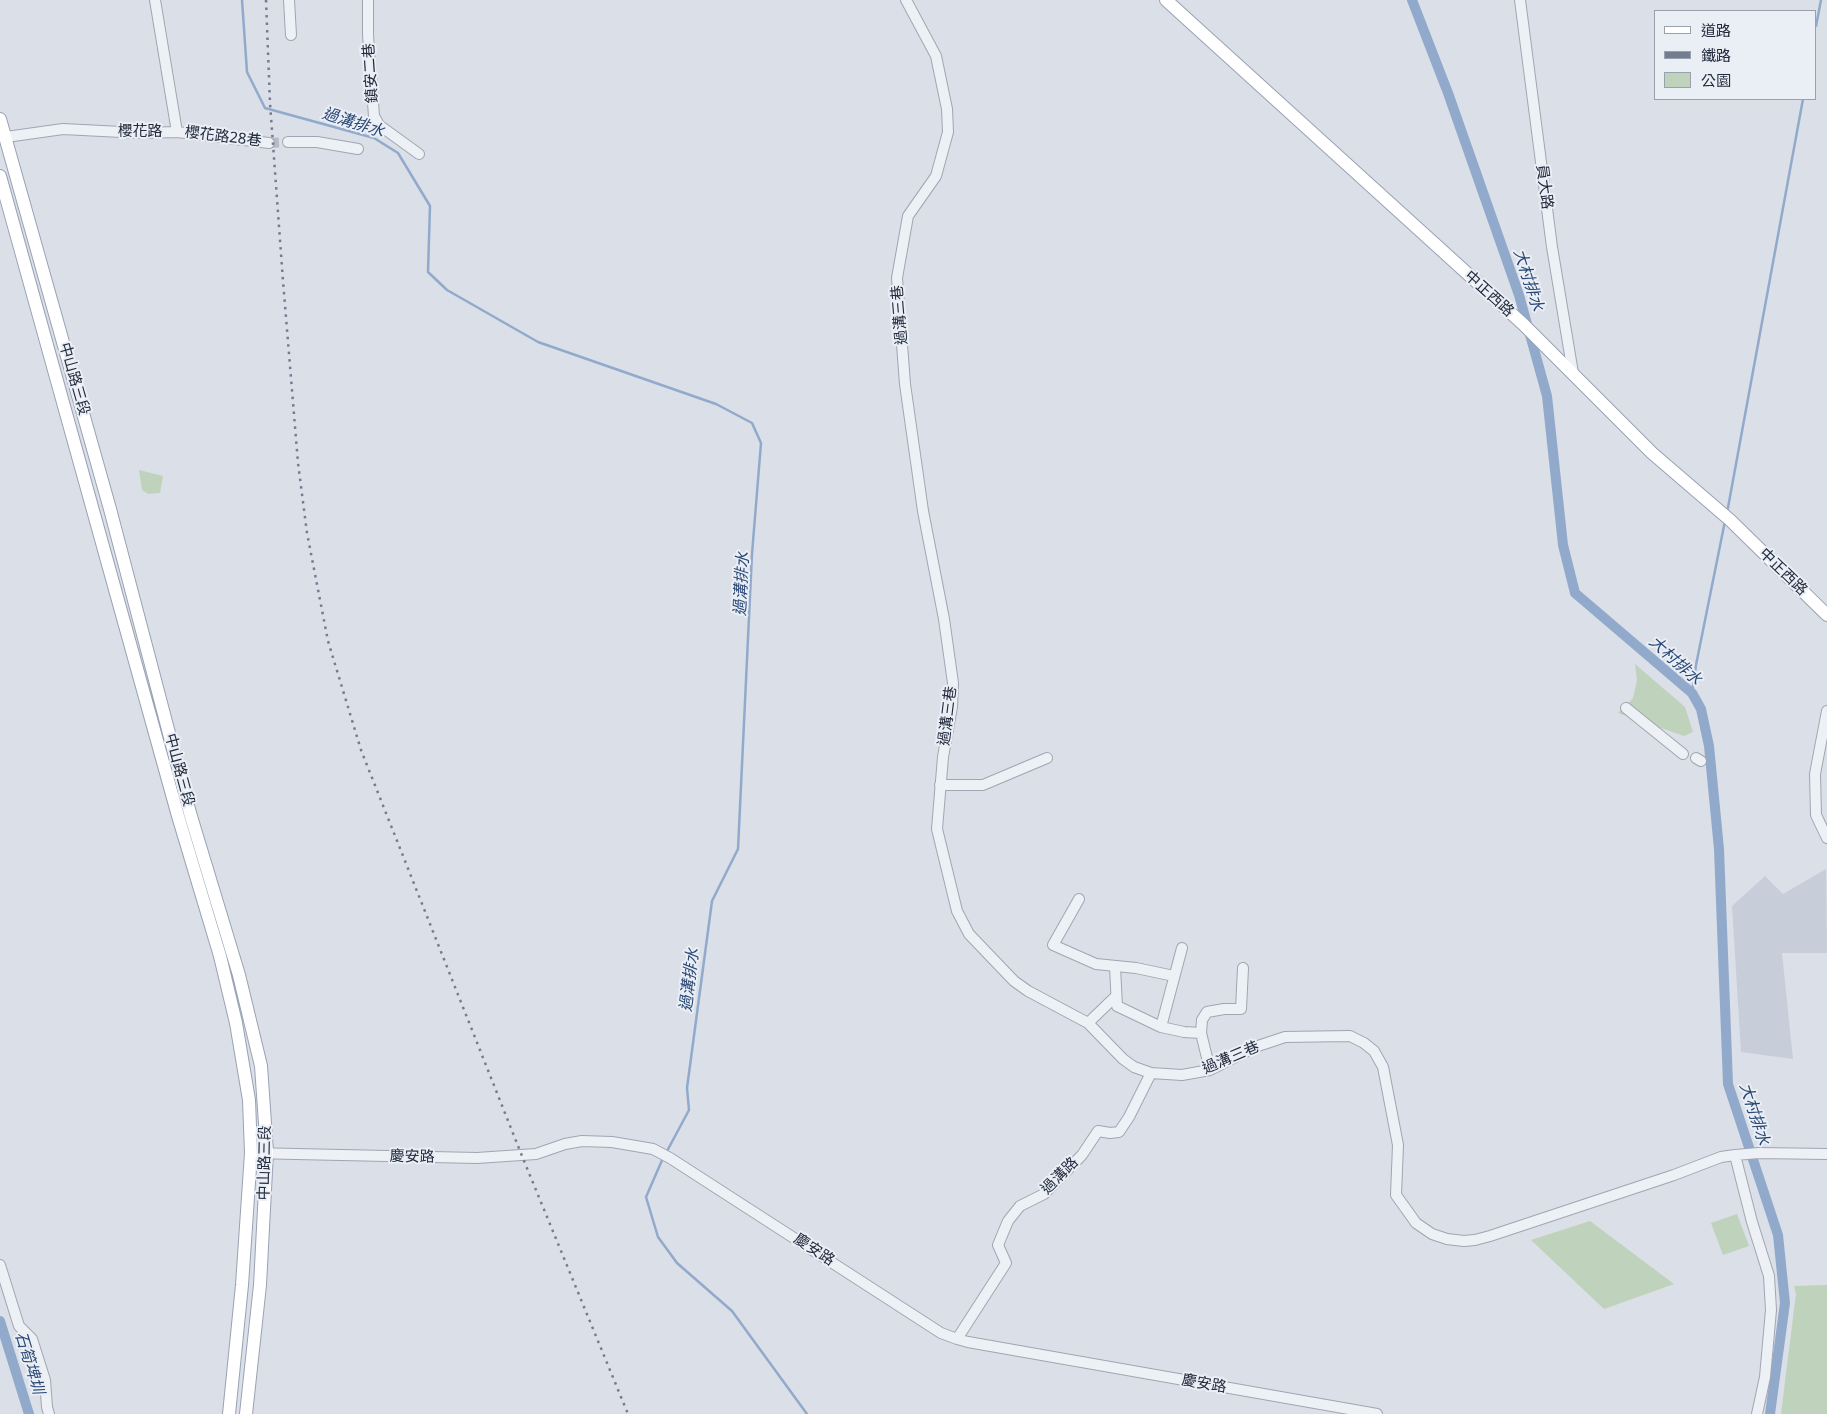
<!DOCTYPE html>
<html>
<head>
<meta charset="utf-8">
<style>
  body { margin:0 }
  #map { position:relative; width:1827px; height:1414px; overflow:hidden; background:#dbdfe7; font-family:"Noto Sans","Noto Sans TC",sans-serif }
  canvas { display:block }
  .legend { position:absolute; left:1654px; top:10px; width:162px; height:90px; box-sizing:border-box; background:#eaeef5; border:1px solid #9aa0ac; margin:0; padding:6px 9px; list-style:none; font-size:15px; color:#232c3e }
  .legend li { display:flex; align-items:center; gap:10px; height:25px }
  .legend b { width:25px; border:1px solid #9aa0ac }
</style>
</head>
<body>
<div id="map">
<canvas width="1827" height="1414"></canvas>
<ul class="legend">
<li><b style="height:6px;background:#fff"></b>道路</li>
<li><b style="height:6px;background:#737d92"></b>鐵路</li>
<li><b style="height:14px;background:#bfd2bb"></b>公園</li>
</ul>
</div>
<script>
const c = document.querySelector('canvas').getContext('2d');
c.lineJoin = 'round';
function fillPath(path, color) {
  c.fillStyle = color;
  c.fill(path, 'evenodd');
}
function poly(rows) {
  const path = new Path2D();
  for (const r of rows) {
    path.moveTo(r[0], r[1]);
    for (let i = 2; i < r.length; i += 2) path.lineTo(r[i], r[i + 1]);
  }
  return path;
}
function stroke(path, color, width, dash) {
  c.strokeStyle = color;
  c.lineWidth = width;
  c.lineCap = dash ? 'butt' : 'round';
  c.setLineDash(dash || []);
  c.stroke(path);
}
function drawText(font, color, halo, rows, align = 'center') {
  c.font = font + ' "Noto Sans","Noto Sans TC",sans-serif';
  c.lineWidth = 4;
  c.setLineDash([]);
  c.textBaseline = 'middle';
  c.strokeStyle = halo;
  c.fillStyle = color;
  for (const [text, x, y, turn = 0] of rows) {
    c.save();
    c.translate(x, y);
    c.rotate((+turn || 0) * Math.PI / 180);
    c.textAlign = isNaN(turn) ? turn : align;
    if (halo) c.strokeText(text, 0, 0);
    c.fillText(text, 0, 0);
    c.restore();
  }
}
fillPath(poly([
  [1826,869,1827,953,1782,953,1793,1059,1741,1052,1732,906,1765,876,1783,894]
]), '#c8ced9');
fillPath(poly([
  [139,470,163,476,160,493,148,494,142,490],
  [1635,664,1685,707,1693,732,1684,736,1618,713,1633,698,1637,680],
  [1737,1214,1749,1246,1723,1255,1711,1223],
  [1590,1221,1674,1284,1604,1309,1531,1240],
  [1827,1285,1827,1414,1781,1414,1796,1294,1794,1286]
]), '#bfd2bb');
stroke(poly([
  [242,0,247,72,265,108,374,138,398,153,430,206,428,272,447,290,538,342,716,404,752,423,761,443,752,554,738,849,712,901,687,1088,689,1110,666,1153],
  [1816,26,1821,0],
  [1727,513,1803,99],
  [1692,693,1696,665,1725,521],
  [663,1158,646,1197,658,1237,677,1263,732,1311,807,1414]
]), '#91aacb', 2.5);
stroke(poly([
  [1412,0,1448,93,1519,295,1547,396,1563,545,1575,593,1692,693,1701,709,1709,746,1719,849,1728,1084,1778,1235,1785,1303,1770,1414],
  [0,1321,29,1414]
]), '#91aacb', 10);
stroke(poly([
  [269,143,288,142]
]), '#b6bbc5', 10, [10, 5]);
const minor = poly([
  [155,0,177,132],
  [289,0,291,35],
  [368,0,368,35,374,116,379,125,419,154],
  [906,0,936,56,947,109,948,132,936,176,908,216,897,278,905,384,923,511,944,619,953,683,952,707,943,757,937,829,957,911,969,934,1014,981,1028,991,1088,1023,1123,1059,1134,1067,1151,1073,1182,1075,1210,1070,1255,1047,1285,1037,1350,1036,1364,1043,1374,1051,1383,1067,1398,1145,1396,1195,1416,1223,1432,1234,1447,1239,1464,1241,1475,1240,1490,1236,1674,1175,1721,1157,1735,1155,1752,1222,1769,1276,1771,1310,1765,1377,1757,1414],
  [1520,0,1552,247,1573,373],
  [0,136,6,137,63,129,141,133,177,132,269,143],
  [288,142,317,142,358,149],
  [1626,708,1683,754],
  [1827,711,1815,774,1816,815,1827,838],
  [1696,758,1701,761],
  [940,785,983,785,1047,758],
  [1079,899,1053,945,1096,964,1136,968,1174,976],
  [1115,967,1117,1006,1161,1027,1184,1032,1201,1033],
  [1088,1023,1116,996],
  [1161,1027,1182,948],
  [1210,1070,1201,1033,1202,1020,1207,1012,1224,1009,1241,1009,1243,968],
  [251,1153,477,1158,536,1154,565,1144,582,1141,612,1142,653,1149,670,1158,941,1333,957,1339,968,1342,1377,1414],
  [1735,1155,1759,1153,1827,1154],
  [0,1265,19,1326,32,1339,45,1380,47,1407,49,1414],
  [957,1339,1006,1263,998,1245,1008,1221,1020,1206,1044,1194,1082,1155,1098,1131,1110,1133,1119,1132,1129,1117,1151,1073]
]);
const major = poly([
  [1166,0,1523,324,1652,453,1730,520,1827,615],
  [0,119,110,509,190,813,239,975,261,1066,267,1152,260,1285,246,1414],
  [0,176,178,816,220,956,236,1023,249,1100,251,1153,242,1285,229,1414]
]);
stroke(minor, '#a0a6b1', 12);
stroke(major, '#99a2b4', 14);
stroke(minor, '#edf0f5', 10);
stroke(major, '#fff', 12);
stroke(poly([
  [266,0,270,103,283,281,298,463,307,533,328,641,361,750,522,1156,628,1414]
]), '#737d92', 2.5, [2.5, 5]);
drawText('15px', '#232c3e', '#eaeef5', [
  ["鎮安二巷",371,73,-94],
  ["櫻花路",140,132],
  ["櫻花路28巷",223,137,7],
  ["員大路",1544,187,82],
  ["中正西路",1489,294,42],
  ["過溝三巷",900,315,-95],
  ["中山路三段",74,379,74],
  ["中正西路",1783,572,44],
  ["過溝三巷",948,716,-83],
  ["中山路三段",179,770,75],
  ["過溝三巷",1231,1058,-23],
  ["慶安路",412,1157,1],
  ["中山路三段",265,1163,-89],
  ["過溝路",1060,1176,-45],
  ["慶安路",814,1250,33],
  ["慶安路",1204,1384,10]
]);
drawText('italic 16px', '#2a4876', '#eaeef5', [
  ["過溝排水",353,123,18],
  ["大村排水",1528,280,72],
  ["過溝排水",742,584,-87],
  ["大村排水",1675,661,42],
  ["過溝排水",690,980,-83],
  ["大村排水",1754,1114,72],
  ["石筍埤圳",29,1363,73]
]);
</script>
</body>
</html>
